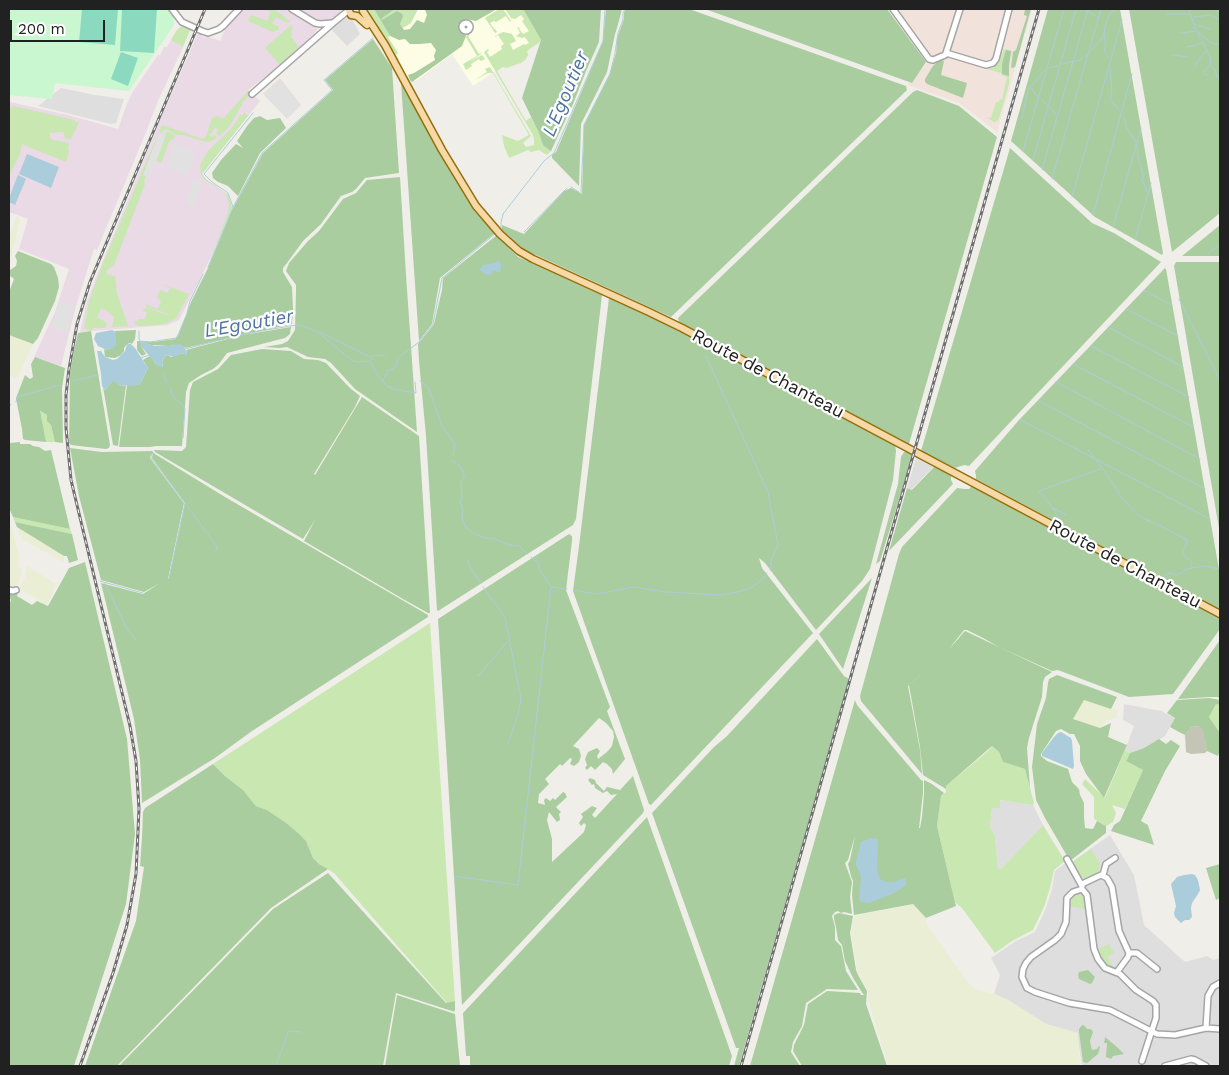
<!DOCTYPE html>
<html>
<head>
<meta charset="utf-8">
<style>
  body { margin:0 }
  #map { position:relative; width:1229px; height:1075px; overflow:hidden; background:#f0eee8; font-family:"Work Sans",sans-serif }
  canvas { display:block }
  .frame { position:absolute; inset:0; border:10px solid #212121; pointer-events:none }
  .scale { position:absolute; left:10px; top:20px; width:95px; height:22px; box-sizing:border-box; border:2px solid #212121; border-top:0; padding-left:6px; font-size:15px; line-height:18px; white-space:nowrap; color:#212121; -webkit-text-stroke:4px #fff; paint-order:stroke }
</style>
</head>
<body>
<div id="map">
<canvas width="1229" height="1075"></canvas>
<div class="frame"></div>
<div class="scale">200 m</div>
</div>
<script>
const c = document.querySelector('canvas').getContext('2d');
c.lineJoin = 'round';
function fillPath(path, color) {
  c.fillStyle = color;
  c.fill(path, 'evenodd');
}
function poly(rows) {
  const path = new Path2D();
  for (const r of rows) {
    if (r.length === 3) {
      path.moveTo(r[0] + r[2], r[1]);
      path.arc(r[0], r[1], r[2], 0, 2 * Math.PI);
      continue;
    }
    path.moveTo(r[0], r[1]);
    for (let i = 2; i < r.length; i += 2) path.lineTo(r[i], r[i + 1]);
  }
  return path;
}
function stroke(path, color, width, dash) {
  c.strokeStyle = color;
  c.lineWidth = width;
  c.lineCap = dash ? 'butt' : 'round';
  c.setLineDash(dash || []);
  c.stroke(path);
}
function drawText(font, color, halo, rows, align = 'center') {
  c.font = font + ' "Work Sans",sans-serif';
  c.lineWidth = 4.5;
  c.setLineDash([]);
  c.textBaseline = 'middle';
  c.strokeStyle = halo;
  c.fillStyle = color;
  for (const [text, x, y, turn = 0] of rows) {
    c.save();
    c.translate(x, y);
    c.rotate((+turn || 0) * Math.PI / 180);
    c.textAlign = isNaN(turn) ? turn : align;
    if (halo) c.strokeText(text, 0, 0);
    c.fillText(text, 0, 0);
    c.restore();
  }
}
fillPath(poly([
  [347,18,352,19,360,34,347,46,331,29,340,21],
  [61,88,95,95,124,99,116,123,111,124,38,106],
  [916,458,933,467,911,490,907,488],
  [1124,704,1161,711,1175,718,1165,736,1144,748,1130,753,1125,750,1134,726,1123,720],
  [1000,800,1033,805,1043,825,1001,869,998,870,995,836,990,827,992,808],
  [1110,835,1134,875,1144,925,1185,962,1207,956,1213,960,1220,958,1220,1066,1082,1066,1077,1033,1046,1024,1008,1000,994,994,1000,975,991,958,1016,941,1035,932,1046,908,1052,889,1055,871,1067,862,1069,864]
]), '#dfdede');
fillPath(poly([
  [243,9,287,9,318,29,311,37,274,70,248,90,260,101,202,174,206,179,228,195,232,207,211,257,179,320,167,325,80,332,86,304,93,285,159,123,198,33,205,38,206,36,220,41,226,27],
  [298,9,344,9,333,19,324,21,315,20],
  [171,40,183,47,158,101,142,142,97,250,94,249,76,306,61,366,34,357,55,312,69,269,19,249,28,219,9,212,9,103,10,102,68,115,118,129,127,104,132,93,158,55,160,55,164,47,167,47]
]), '#e9dae5');
fillPath(poly([
  [367,9,523,9,541,40,473,86,452,54,416,81,406,76]
]), '#fcfde4');
fillPath(poly([
  [888,9,1032,9,997,132,959,103,908,85,928,62]
]), '#f1e3dc');
fillPath(poly([
  [1199,726,1204,730,1207,751,1205,753,1191,754,1186,752,1185,735,1192,727]
]), '#c4c5b4');
fillPath(poly([
  [16,217,20,218,9,266,9,229,12,230],
  [9,335,33,344,17,378,9,375],
  [9,523,12,527,19,557,18,567,22,568,21,576,16,589,9,589],
  [19,528,64,556,64,561,62,561,21,539,22,536,18,533],
  [27,566,56,584,49,601,46,605,19,588,25,578],
  [1084,700,1118,711,1116,718,1107,720,1100,728,1073,719],
  [913,904,926,918,926,924,967,981,976,990,994,994,1008,1000,1046,1024,1078,1033,1080,1066,888,1066,868,1000,869,994,867,990,858,973,851,933,854,916]
]), '#eaeed5');
fillPath(poly([
  [264,9,273,9,285,17,285,18,290,21,288,23,283,21,276,17,272,23,279,27,279,29,273,32,248,21,251,15,267,21,271,12],
  [367,9,374,9,390,36,388,37,398,53,396,55,399,60,397,60],
  [395,9,418,9,411,23,403,28,400,24,381,20,381,19],
  [499,9,503,9,511,21,510,22,506,16,496,22,494,21,490,23,494,29,495,29,497,32,495,33,485,18],
  [505,9,523,9,541,40,540,42,527,51,528,55,526,59,521,63,506,68,503,67,497,71,526,121,531,117,539,133,543,144,552,150,547,155,539,150,531,152,528,150,509,158,504,146,502,135,518,141,529,135,493,73,488,73,475,80,487,72,485,69,490,67,531,136,523,143,526,147,534,145,534,139,533,135,484,52,488,49,489,51,487,52,490,57,502,49,501,46,504,44,498,35,495,37,495,36,503,32,512,34,516,41,510,44,513,50,524,44,525,45,529,43,525,37,522,38,516,36,520,33,517,27,520,28,519,29,523,34,529,31,522,21,524,19,521,15,515,19,511,18],
  [291,25,293,28,291,31,292,35,291,37,299,47,280,65,265,48],
  [185,26,191,28,183,47,171,40,176,31,180,27],
  [468,33,470,35,468,36,479,54,481,53,481,54,470,62,482,55,485,59,481,61,479,59,471,64,472,66,466,70,463,64,477,56,466,37],
  [1004,49,1012,51,1009,65,1009,84,999,118,997,121,994,122,986,117,991,118,996,102,999,102,1000,99,1002,100,1007,77,1002,75,1001,73,987,69,989,66,994,66,998,63],
  [248,91,251,93,243,102,232,122,227,129,219,136,216,132,218,130,216,127,213,130,213,131,210,135,212,137,215,135,217,137,215,139,209,142,202,141,184,135,176,135,167,129,164,130,162,133,159,133,144,175,146,176,144,181,145,184,114,265,107,270,106,272,107,274,115,276,117,294,128,326,112,327,114,317,106,310,101,308,97,318,106,322,107,324,105,328,93,328,91,331,84,328,88,305,101,268,162,125,203,139,206,137,212,118,217,116,223,119],
  [13,106,74,120,75,122,79,122,71,139,65,138,63,132,50,133,50,137,53,140,69,143,68,148,69,151,66,162,22,144,20,154,9,176,9,109],
  [244,112,248,116,202,174,206,179,228,195,232,207,211,257,228,213,229,204,226,194,204,179,201,174,200,165,208,151,228,132,235,124,240,115,243,115],
  [166,132,169,132,175,136,172,140,170,140,167,147,169,149,167,148,161,163,156,161,166,135,164,134],
  [162,284,189,294,176,318,167,323,159,325,139,326,135,324,135,321,138,321,139,319,145,319,147,312,142,310,146,308,169,315,169,314,147,307,145,304,158,309,161,302,157,297,160,290,168,293,170,288],
  [39,411,47,415,48,421,51,425,55,442,46,442],
  [13,517,70,529,72,534,15,522],
  [430,623,455,1001,447,1003,334,873,319,864,313,858,306,841,285,822,267,810,256,806,243,790,225,776,213,764],
  [1216,704,1220,705,1220,733,1209,717],
  [992,746,999,752,1003,762,1025,769,1034,803,1033,805,1000,800,1000,808,992,808,990,827,995,836,998,869,1001,869,1043,825,1065,861,1054,870,1050,888,1044,907,1033,930,1012,941,995,953,962,908,955,902,937,826,941,796,946,792,946,786,988,751],
  [1125,750,1130,753,1126,761,1143,770,1125,809,1112,805,1116,813,1113,822,1106,826,1094,819,1094,797,1082,784,1085,779,1105,798],
  [1091,849,1100,864,1098,873,1087,880,1083,877,1080,878,1073,866,1074,861],
  [1078,893,1080,894,1086,898,1088,910,1070,906,1071,899,1072,896],
  [1109,944,1114,953,1107,957,1110,962,1115,969,1113,970,1104,966,1096,950]
]), '#c8e7b1');
fillPath(poly([
  [374,9,395,9,381,19,382,20,397,11,402,14,403,16,400,24,404,30,410,29,417,20,424,23,427,15,425,10,424,9,497,9,476,21,466,19,461,24,460,27,461,32,465,34,466,36,462,46,412,82,410,80,408,75,414,73,435,60,434,56,436,50,431,43,419,44,410,44,405,39,399,40,390,36],
  [523,9,601,9,599,42,586,71,573,104,551,151,543,145,539,133,522,98,541,40],
  [606,9,622,9,617,28,615,34,607,72,581,124,579,186,552,158,552,155,556,152,603,41],
  [626,9,689,9,906,86,907,90,905,92,671,317,523,249,502,231,502,225,524,234,564,191,571,188,582,194,584,125,610,73,616,53,617,38,624,19,624,12],
  [705,9,887,9,926,62,912,83],
  [1025,9,1031,9,1015,67,1011,68,1013,52,1016,50,1027,16,1024,15],
  [1048,9,1120,9,1163,253,1162,255,1095,217,1011,141],
  [1129,9,1220,9,1220,213,1172,252],
  [373,39,392,68,399,173,365,178,356,189,352,192,341,196,321,224,303,241,287,263,283,268,283,272,292,287,293,309,292,324,185,348,184,347,175,345,170,346,150,345,141,341,141,346,146,354,142,356,137,350,137,341,153,342,175,339,178,336,191,302,208,268,232,210,263,153,333,90,325,80],
  [1006,50,1011,51,1009,65,1009,76,1002,74,1002,64],
  [941,60,944,61,941,75,967,83,963,98,927,84,925,82,925,79,933,66,938,61],
  [401,83,475,212,495,233,440,278,432,324,419,341],
  [917,90,959,106,997,137,909,444,679,322,678,318,913,92],
  [260,116,267,120,280,118,286,128,260,153,238,196,228,186,218,182,213,178,212,173,221,160,236,144,243,148,237,141,247,126,254,118],
  [1010,148,1092,223,1114,233,1161,262,969,466,964,465,955,468,921,451],
  [400,177,406,275,417,432,355,389,331,363,325,359,308,357,287,347,280,348,264,347,282,344,288,341,295,330,296,291,296,285,286,271,289,263,308,241,319,231,343,199,356,193,367,180],
  [1220,225,1220,256,1182,256],
  [497,235,518,257,602,295,576,519,573,525,438,611,437,610,426,436,419,361,418,344,434,324,442,290,443,278],
  [18,251,51,264,54,267,58,278,59,287,55,301,38,338,33,344,9,335,9,292,14,279,9,275,9,272,10,270,16,266,17,261,15,256],
  [1176,262,1220,262,1220,534,1174,266],
  [1165,268,1166,269,1220,575,1220,609,976,479,976,476,975,471,1019,420],
  [609,298,677,329,895,445,896,451,893,480,870,569,862,581,816,630,765,563,759,558,762,568,813,633,651,805,649,804,573,591,579,546],
  [291,327,290,334,285,338,227,353,219,364,213,369,201,375,189,383,186,392,182,446,156,446,150,447,119,447,127,385,138,385,141,382,148,368,143,360,146,358,150,356,156,364,163,367,162,362,165,356,168,355,171,357,182,353,185,354,187,353,186,350,243,335],
  [136,330,135,339,132,344,130,343,127,344,124,348,124,351,121,355,115,358,105,357,104,349,107,350,116,344,116,333,114,331],
  [91,331,110,445,109,448,106,449,71,445,69,443,70,374,74,351,78,333],
  [262,349,291,351,304,359,318,360,326,363,350,388,360,396,355,407,314,474,315,475,362,397,419,436,430,613,428,613,403,599,304,541,315,520,303,539,155,452,154,450,182,451,186,447,190,390,193,382,218,369,231,355],
  [35,357,65,368,62,388,63,443,55,442,51,425,47,421,47,415,40,411,46,442,25,440,23,439,22,429,16,398,25,375,30,379,33,377,31,364],
  [112,381,115,381,121,386,126,385,118,446,113,445,103,387,105,390],
  [20,442,20,444,30,444,33,446,39,447,45,451,51,450,70,529,13,517,9,508,9,443],
  [70,448,102,452,152,451,153,453,150,456,150,458,184,503,168,579,169,578,185,503,152,458,153,452,155,454,225,497,428,615,428,617,252,731,215,758,142,803,140,760,134,719,101,583,143,594,160,583,144,592,101,580,79,496],
  [904,452,907,452,913,454,880,561,876,564,898,484,901,457],
  [935,466,951,475,951,480,953,484,889,551,907,488,911,490,913,489],
  [972,486,1220,619,1220,629,1173,694,1129,697,1058,670,1052,671,999,647,983,638,967,630,964,630,949,649,959,638,962,634,965,631,1052,672,1045,677,1043,682,1042,697,1029,738,1027,748,1030,788,1025,769,1003,762,999,752,992,746,946,786,946,789,923,775,920,747,909,685,931,666,908,686,920,750,922,774,861,701,860,696,899,554,902,547,957,488,965,489,969,489],
  [15,522,72,534,78,560,69,563,67,556,64,556,17,527],
  [569,534,572,536,572,541,566,590,610,707,607,711,625,759,613,774,612,769,607,764,603,762,595,770,591,766,587,770,585,768,587,765,585,759,588,752,597,748,600,751,597,756,598,759,607,752,612,746,614,737,613,731,606,723,599,718,573,746,579,749,581,756,579,762,574,766,570,764,572,759,570,758,562,766,560,764,545,779,549,784,539,794,538,803,545,805,544,800,546,798,550,801,553,798,555,800,563,792,565,793,567,797,556,807,561,812,559,814,560,820,557,822,549,812,547,820,552,839,552,862,584,832,586,825,584,823,581,826,579,823,583,817,581,814,592,806,597,808,592,815,595,818,617,794,611,795,607,791,603,793,595,788,594,784,592,785,588,780,590,778,595,780,596,783,604,791,607,787,620,790,633,776,644,810,643,813,462,1005,438,619],
  [85,562,127,739,135,834,126,904,74,1066,9,1066,9,605,11,600,9,596,9,589,18,591,17,596,32,605,37,601,48,606,69,568],
  [872,578,843,669,819,634],
  [817,639,844,676,849,679,739,1066,734,1066,739,1048,736,1048,652,813,714,747,727,736],
  [1220,640,1220,699,1218,697,1210,697,1178,699],
  [1057,675,1117,697,1111,709,1084,700,1073,719,1100,728,1111,723,1108,737,1127,745,1104,798,1086,774,1080,761,1080,746,1074,734,1070,734,1061,729,1056,731,1041,754,1041,756,1047,761,1068,769,1072,782,1079,789,1080,795,1084,803,1084,817,1085,828,1093,829,1097,821,1106,826,1106,833,1070,861,1045,818,1036,800,1032,767,1037,724,1046,698,1048,683,1049,679],
  [1209,698,1220,700,1220,705,1216,704,1209,717,1220,733,1220,750,1218,756,1207,751,1203,730,1199,726,1192,727,1185,735,1179,732,1170,727,1175,718,1167,713,1177,700],
  [855,700,857,705,921,780,923,781,923,793,919,828,920,828,922,817,924,794,924,780,932,784,944,793,941,796,937,826,955,902,956,906,926,918,913,904,854,915,852,895,853,881,851,876,848,864,850,860,855,836,848,860,845,863,852,882,850,897,852,914,844,912,841,913,838,911,835,912,832,916,835,927,835,940,841,946,846,971,858,990,827,989,806,1003,802,1026,793,1042,791,1052,800,1066,750,1066],
  [1159,739,1166,744,1171,740,1180,746,1165,771,1141,821,1148,825,1154,845,1111,831,1114,825,1120,821,1143,770,1126,761,1130,753,1144,748],
  [213,764,225,776,243,790,256,806,267,810,285,822,298,833,306,841,313,858,319,864,328,869,271,908,117,1066,85,1066,136,921,144,867,140,866,142,838,143,812,145,808],
  [647,817,732,1056,729,1066,470,1066,470,1056,466,1056,463,1013],
  [1220,864,1220,898,1216,900,1206,868],
  [328,873,446,1003,455,1001,455,1011,453,1010,455,1012,396,993,383,1066,119,1066,273,909],
  [839,913,853,916,850,933,856,970,858,975,867,991,866,1004,887,1066,802,1066,793,1051,794,1045,804,1025,808,1004,827,991,860,993,861,995,865,995,863,994,853,978,845,961,842,945,838,940,836,927,834,919,834,915],
  [1088,970,1095,977,1092,983,1090,984,1079,979,1078,975,1079,972],
  [397,995,455,1014,460,1066,385,1066],
  [1082,1025,1085,1026,1087,1029,1091,1029,1093,1032,1090,1041,1092,1050,1097,1049,1099,1046,1100,1047,1098,1054,1087,1063,1083,1062,1079,1032,1079,1029],
  [1105,1037,1116,1046,1124,1054,1113,1056,1111,1059,1106,1057,1107,1043,1104,1043]
]), '#aacd9f');
fillPath(poly([
  [9,9,168,9,174,17,174,25,129,91,55,83,52,99,9,95]
]), '#c9f7cf');
fillPath(poly([
  [82,9,118,9,115,45,79,42],
  [122,9,157,9,154,53,120,51],
  [121,52,138,58,128,86,111,79]
]), '#8bdac0');
fillPath(poly([
  [280,78,301,105,287,119,263,94],
  [159,132,166,135,153,170,150,170,152,171,150,178,143,175],
  [174,144,193,151,192,153,194,154,194,156,193,163,185,174,166,167],
  [194,179,197,182,202,183,193,208,191,206,188,206,186,202],
  [60,301,74,306,67,333,51,327]
]), '#e1e1e1');
fillPath(poly([
  [27,154,59,167,51,188,19,174],
  [18,175,26,179,15,205,9,202,9,198],
  [497,261,499,261,501,264,500,272,494,271,491,274,488,275,485,274,480,270,481,267,483,265,495,263],
  [112,330,114,331,116,333,116,344,114,348,107,350,98,346,94,339,96,333],
  [140,341,155,346,170,346,180,344,184,347,187,353,186,357,185,354,182,353,174,357,168,355,165,356,162,362,163,367,160,367,156,364,141,346],
  [127,344,131,344,135,348,148,368,141,382,138,385,132,386,124,385,121,386,114,381,112,382,105,390,102,386,101,374,97,351,101,351,105,357,113,360,117,359,125,351],
  [1061,732,1071,738,1072,741,1074,766,1073,769,1042,756,1042,753,1054,737,1058,733],
  [871,838,878,839,877,871,880,879,886,882,894,882,905,878,906,880,906,885,901,889,894,893,869,903,861,902,859,899,861,878,860,873,856,865,856,861,861,842],
  [1192,874,1195,875,1198,880,1200,890,1198,894,1192,903,1191,908,1192,917,1189,920,1185,920,1181,923,1175,917,1174,913,1176,906,1171,884,1177,877,1184,875]
]), '#abcddb');
stroke(poly([
  [1085,9,1098,18],
  [1189,9,1195,28,1198,32,1199,37,1202,40,1205,47,1211,58,1210,65,1215,70,1217,77,1220,79],
  [1211,9,1220,11],
  [1167,14,1189,14],
  [1193,17,1211,15,1220,20],
  [1194,24,1210,29],
  [1181,33,1197,31],
  [1199,33,1210,42,1220,45],
  [1187,47,1203,43],
  [1090,52,1104,36],
  [1173,55,1188,57],
  [1109,58,1104,51,1106,44,1104,42,1105,40,1104,35,1105,26,1110,13,1114,10,1119,9],
  [1062,64,1080,60,1086,55],
  [1194,67,1206,51],
  [1048,68,1058,66],
  [1110,68,1112,94,1110,100,1119,110],
  [1204,72,1210,65],
  [1204,73,1207,75],
  [1031,88,1037,96],
  [1042,100,1057,115],
  [1124,117,1127,129,1136,142],
  [1022,118,1028,90,1045,70],
  [1137,146,1138,158,1141,166,1143,176,1142,180,1148,193],
  [1023,151,1064,9],
  [1033,160,1076,9],
  [1042,170,1088,9],
  [1052,179,1101,9],
  [571,187,579,192],
  [581,193,584,125,610,74,615,53,618,33,623,20,623,13,625,9],
  [1072,197,1122,20],
  [233,207,228,193,212,182,204,174,253,113],
  [1093,215,1132,74],
  [1113,227,1141,128],
  [500,231,501,229,501,223,503,214,544,161,554,153,603,41,605,9],
  [524,232,567,188],
  [1135,240,1151,183],
  [1208,254,1220,244],
  [208,267,232,209,262,153,332,90,324,80,373,38],
  [1144,290,1169,304,1171,304],
  [1179,299,1220,380],
  [1126,309,1178,336],
  [187,313,190,301,203,274],
  [1108,327,1183,367],
  [139,331,139,339,140,341,150,342,176,338,178,335,186,316],
  [320,332,374,359],
  [1091,346,1189,397],
  [185,349,244,334,290,326,299,325,316,331,353,361,357,362,367,361,371,362,377,374,386,385,393,389,416,393,415,382],
  [370,356,385,355],
  [706,356,768,492,778,545,771,560,771,568,770,570],
  [141,358,149,355],
  [1073,364,1193,427],
  [163,374,167,382],
  [73,381,98,375],
  [383,381,388,370,393,369,396,366,398,358,419,342,433,324,442,278,496,233],
  [420,381,428,387,442,426,455,444,453,455],
  [1056,382,1200,459],
  [170,389,174,397,185,408,183,438],
  [1039,401,1205,489],
  [16,402,17,397,60,385],
  [9,407,11,404],
  [1021,420,1210,519],
  [1088,450,1094,457],
  [152,451,153,453,151,456,151,458,185,503,169,578],
  [451,460,460,466,464,475,464,478,461,481,462,498,460,501,463,510,462,520,466,527,470,531,475,534,485,538,495,539,509,545,520,546,527,554],
  [1096,460,1107,475,1122,498,1137,514,1144,519,1161,526,1187,540,1186,545,1183,551,1185,557,1192,562,1191,569],
  [185,503,217,547,217,549,216,551],
  [1053,508,1066,515],
  [1059,524,1061,521,1054,510,1039,491,1100,469],
  [531,557,539,564,539,569,551,587,567,589],
  [468,560,468,564,481,583],
  [1161,578,1169,573,1171,573,1176,575,1180,574,1186,569,1198,567,1207,566,1218,569],
  [100,581,143,593],
  [105,583,127,629,136,640],
  [483,587,505,617,521,699,518,714,508,744],
  [573,590,597,594,634,587,665,592,721,595,738,592,752,587,763,579,767,573],
  [478,676,508,641],
  [454,876,518,885,551,587],
  [276,1066,288,1032,290,1031,301,1032]
]), '#abcddb', 1);
const minor = poly([
  [172,9,182,22,202,31,208,33,219,29,223,26,239,9],
  [292,9,315,23,320,24,332,23],
  [893,9,929,59,933,60,945,55,946,53],
  [466,27,4],
  [946,53,986,65,993,63,996,59,1009,9],
  [946,53,960,9],
  [252,94,333,23,349,10],
  [9,590,13,591,16,590],
  [1067,859,1082,886],
  [1103,875,1106,864,1115,858],
  [1082,884,1101,875,1107,878,1112,887,1119,931,1129,953,1128,957,1117,972],
  [1082,889,1073,892,1067,898,1066,922,1061,934,1055,940,1031,957,1026,963,1023,969,1022,977,1027,988,1035,992,1069,1003,1110,1010,1157,1034,1175,1035,1206,1028,1220,1029],
  [1082,889,1087,895,1094,949,1098,959,1105,968,1120,974,1136,990,1153,1001,1156,1005,1156,1018,1142,1061],
  [1129,953,1137,953,1157,969],
  [1206,1028,1208,996,1213,987,1220,983],
  [1165,1066,1191,1059,1195,1060,1206,1066]
]);
const major = poly([
  [348,9,351,15,357,16,367,25],
  [363,11,385,45,442,150,476,206,500,234,519,251,533,259,649,312,682,328,1220,614]
]);
stroke(minor, '#a5a5a5', 8);
stroke(major, '#946f09', 9);
stroke(minor, '#fff', 5);
stroke(major, '#f6d9a7', 6);
const rail = poly([
  [80,1066,113,973,127,925,136,874,139,809,136,761,130,726,71,480,66,428,66,395,69,369,77,324,90,282,205,9],
  [741,1066,1039,9]
]);
stroke(rail, '#6f6f6f', 3);
stroke(rail, '#fff', 1, [4]);
drawText('18px', '#212121', '#fff', [
  ["Route de Chanteau",768,374,28],
  ["Route de Chanteau",1125,564,28]
]);
drawText('italic 19px', '#4f74a3', '#fff', [
  ["L'Egoutier",566,94,-67],
  ["L'Egoutier",249,324,-10]
]);
</script>
</body>
</html>
